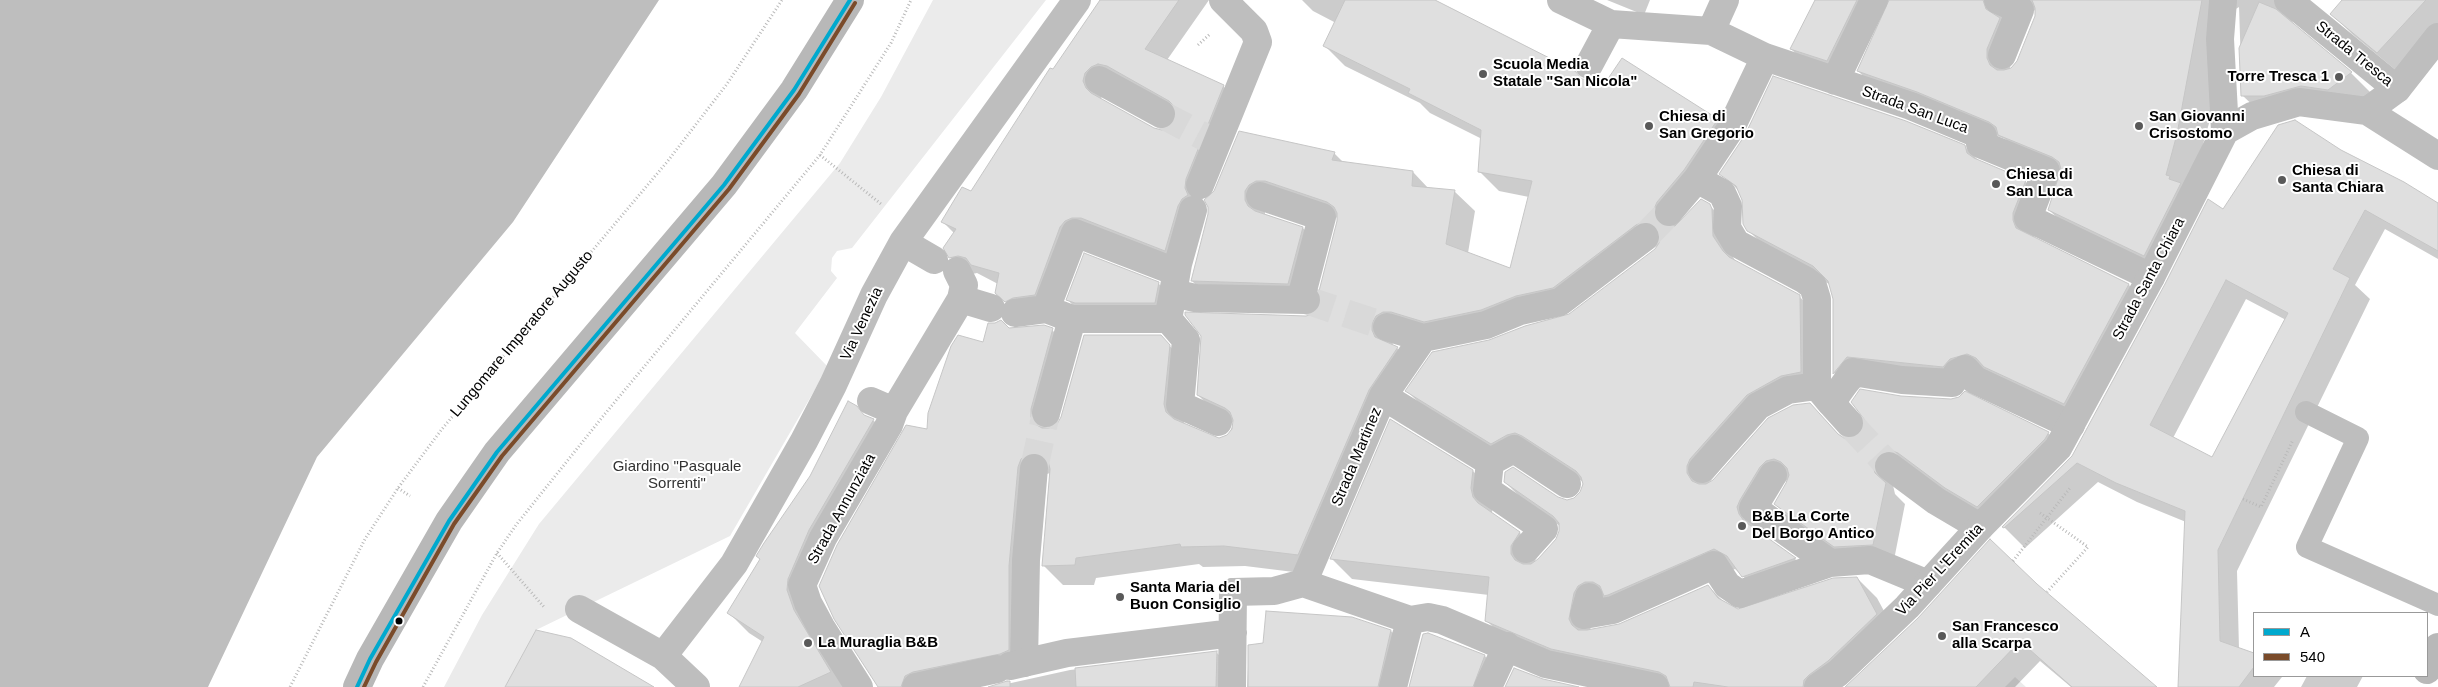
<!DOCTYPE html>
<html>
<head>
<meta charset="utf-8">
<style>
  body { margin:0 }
  #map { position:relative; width:2438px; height:687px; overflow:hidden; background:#fff; font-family:Arial,sans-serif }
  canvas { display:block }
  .legend { position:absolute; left:2253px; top:612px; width:175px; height:65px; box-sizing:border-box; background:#fff; border:1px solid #999; margin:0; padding:6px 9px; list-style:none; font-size:15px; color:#000 }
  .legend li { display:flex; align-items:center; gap:10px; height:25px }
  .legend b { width:25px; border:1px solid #999 }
</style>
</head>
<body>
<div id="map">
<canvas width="2438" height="687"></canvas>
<ul class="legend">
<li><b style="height:6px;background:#00a9ce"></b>A</li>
<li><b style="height:6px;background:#7a4b2a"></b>540</li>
</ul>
</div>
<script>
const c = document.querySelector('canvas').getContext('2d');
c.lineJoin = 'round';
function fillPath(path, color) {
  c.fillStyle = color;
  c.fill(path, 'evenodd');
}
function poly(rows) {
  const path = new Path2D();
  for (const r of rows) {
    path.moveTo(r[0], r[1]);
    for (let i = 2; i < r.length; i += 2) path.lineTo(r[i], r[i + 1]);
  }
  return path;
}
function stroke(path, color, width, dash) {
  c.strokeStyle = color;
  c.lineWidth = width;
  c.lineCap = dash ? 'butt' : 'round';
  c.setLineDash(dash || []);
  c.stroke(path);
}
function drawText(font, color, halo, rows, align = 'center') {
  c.font = font + ' Arial,sans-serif';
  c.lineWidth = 4;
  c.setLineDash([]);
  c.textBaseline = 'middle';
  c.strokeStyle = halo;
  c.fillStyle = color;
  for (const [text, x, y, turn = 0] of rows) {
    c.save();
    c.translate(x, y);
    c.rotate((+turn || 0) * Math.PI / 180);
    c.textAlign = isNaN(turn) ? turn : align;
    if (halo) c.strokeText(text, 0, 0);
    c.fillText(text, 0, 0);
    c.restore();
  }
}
fillPath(poly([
  [933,0,1046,0,852,248,837,251,832,258,831,271,837,278,795,333,828,367,730,536,536,630,505,687,444,687,482,615,539,524,840,163,881,97],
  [2015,677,2026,687,2005,687]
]), '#ebebeb');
fillPath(poly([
  [0,0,659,0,513,222,317,457,208,687,0,687]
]), '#bebebe');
fillPath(poly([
  [1102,0,1209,0,1167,60,1223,86,1241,104,1203,198,1183,268,1091,235,1024,319,996,292,998,284,977,273,968,275,950,257,955,234,942,221,972,192],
  [1125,84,1178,113,1176,123,1170,128,1162,131,1154,129,1101,100,1103,90],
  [1302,0,1432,0,1582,80,1717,120,1737,140,1674,228,1709,205,1730,226,1733,257,1736,262,1799,296,1819,317,1801,396,1767,415,1707,485,1810,404,1843,439,2048,433,2068,453,1998,527,1893,485,1895,494,1905,504,1893,565,1856,567,1796,524,1775,504,1789,478,1780,487,1757,528,1758,532,1795,559,1815,578,1764,596,1735,569,1629,615,1594,613,1590,631,1620,625,1708,586,1725,603,1738,611,1857,578,1877,598,1897,635,1840,687,1658,687,1507,641,1487,621,1489,595,1352,579,1332,559,1473,471,1493,492,1492,514,1520,533,1540,553,1532,565,1538,560,1557,540,1561,531,1560,526,1525,502,1505,482,1567,501,1575,499,1581,493,1583,482,1544,456,1511,463,1427,411,1407,391,1490,341,1570,316,1655,250,1662,242,1574,307,1397,335,1392,345,1397,348,1417,368,1389,410,1318,575,1245,566,1203,567,1199,564,1096,578,1094,585,1063,585,1043,565,1050,473,1047,474,1041,479,1028,670,955,687,880,687,928,431,984,344,1009,329,1052,330,1073,350,1051,429,1160,336,1189,366,1184,425,1220,439,1228,435,1234,423,1218,415,1198,395,1306,317,1315,314,1320,309,1338,218,1286,201,1265,212,1265,214,1303,228,1323,248,1308,304,1212,301,1192,281,1216,192,1334,153,1344,163,1413,172,1429,189,1454,191,1475,211,1468,253,1511,270,1529,197,1499,191,1479,171,1482,139,1430,113,1420,103,1345,66,1325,46,1336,23,1313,11],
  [1607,0,1650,0,1644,15],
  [1816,0,2301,0,2293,18,2292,25,2351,73,2371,93,2349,110,2263,115,2242,95,2239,7,2231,12,2225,68,2165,276,2070,230,2049,210,2062,172,2020,155,2005,139,1939,112,1879,91,1858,71,1890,6,1885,8,1848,81,1812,69,1791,49],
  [2018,4,2036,11,2036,16,2018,61,2009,70,2020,40],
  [2344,0,2438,0,2438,29,2398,72,2352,34,2332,14],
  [1964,146,1980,162,2025,181,2046,202,2034,238,2129,285,2150,306,2085,425,2007,388,1869,378,1854,394,1834,373,1834,299,1829,284,1770,252,1748,230,1741,193,1721,173],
  [2340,151,2438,204,2438,259,2385,229,2355,285,2370,299,2237,571,2239,649,2254,654,2254,676,2282,677,2274,687,2179,687,2186,522,2137,502,2098,482,2025,548,2004,527,2073,456,2223,211],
  [2246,299,2286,320,2213,459,2173,438],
  [1158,283,1171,296,1168,316,1080,313,1068,300],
  [866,417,873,420,894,441,829,551,807,600,847,687,740,687,763,642,749,633,729,613],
  [2037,585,2155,687,2071,687,2040,661,2015,687,1847,687],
  [1391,631,1411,651,1402,687,1247,687,1249,646],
  [1428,634,1485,656,1505,677,1501,687,1410,687],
  [1216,652,1236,672,1237,687,993,687,1070,670],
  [2307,676,2363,676,2357,687,2301,687]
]), '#0003');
const building = poly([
  [1100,0,1179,0,1145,49,1224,85,1186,179,1185,188,1188,195,1182,199,1178,206,1165,251,1081,218,1072,218,1065,221,1060,227,1035,295,1013,298,1005,302,995,293,999,273,971,265,966,258,958,256,949,258,943,248,956,229,941,222,962,187,971,191,1050,68,1053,69,1100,0],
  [1098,64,1107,66,1169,101,1174,106,1177,113,1174,122,1169,127,1162,130,1154,128,1091,93,1086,88,1083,81,1085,73,1091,67,1098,64],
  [1345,0,1435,0,1575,71,1582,79,1592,80,1603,86,1622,58,1718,119,1684,170,1657,202,1654,209,1654,217,1659,224,1666,227,1675,226,1701,199,1710,204,1712,209,1713,236,1723,251,1729,257,1800,295,1801,372,1781,376,1747,395,1690,459,1687,466,1687,473,1692,481,1699,484,1706,484,1713,480,1768,418,1793,405,1810,403,1838,434,1844,438,1852,438,1859,435,1864,428,1864,419,1851,402,1860,389,1901,396,1951,399,1959,397,1965,391,2049,432,2045,439,1977,507,1945,488,1898,453,1890,450,1882,452,1876,457,1873,465,1875,473,1886,483,1873,545,1834,547,1774,504,1786,483,1789,475,1787,468,1781,462,1774,459,1766,461,1760,467,1740,500,1737,507,1739,514,1744,521,1796,558,1742,577,1727,556,1714,549,1608,595,1604,596,1600,586,1593,582,1585,582,1578,586,1574,593,1569,619,1572,625,1578,630,1587,630,1619,624,1708,585,1718,598,1738,609,1833,578,1857,577,1877,614,1828,661,1809,675,1804,680,1803,687,1728,687,1694,682,1693,687,1670,687,1666,676,1659,672,1551,649,1485,621,1489,577,1330,559,1390,419,1473,470,1471,488,1473,497,1478,503,1520,532,1511,546,1511,554,1515,560,1523,564,1531,564,1538,559,1556,539,1559,531,1559,523,1553,516,1504,482,1505,472,1513,467,1558,497,1567,500,1574,498,1580,492,1583,484,1581,477,1576,471,1522,436,1515,433,1507,435,1491,444,1405,391,1432,352,1489,340,1525,326,1569,314,1655,249,1659,243,1660,235,1658,228,1651,223,1643,222,1636,225,1553,288,1516,296,1481,310,1424,322,1391,312,1383,312,1376,316,1372,323,1372,330,1375,337,1398,347,1369,390,1298,555,1224,546,1181,547,1180,544,1076,558,1075,565,1042,566,1050,469,1048,461,1043,455,1035,452,1027,454,1021,459,1018,467,1009,566,1009,650,1000,654,913,672,905,676,901,687,878,687,834,619,819,586,837,545,906,425,927,429,928,413,951,346,958,335,983,342,988,323,995,323,1001,320,1009,328,1044,325,1053,328,1031,409,1031,417,1035,424,1042,428,1049,428,1057,424,1061,417,1084,335,1161,335,1170,345,1164,404,1166,412,1174,419,1219,438,1227,435,1232,429,1233,420,1230,412,1225,408,1197,395,1201,336,1185,315,1185,312,1306,316,1313,314,1319,308,1322,300,1319,291,1337,221,1337,213,1334,207,1327,202,1265,181,1256,181,1249,185,1245,191,1245,200,1248,206,1255,211,1303,227,1288,284,1191,281,1208,214,1208,207,1204,200,1214,191,1239,131,1335,152,1332,160,1413,171,1412,186,1455,190,1446,244,1510,268,1532,181,1478,172,1481,130,1408,93,1410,89,1323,46,1345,0],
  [1815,0,1857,0,1827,61,1790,49,1815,0],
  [1889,0,1983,0,1986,9,2000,18,1987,49,1987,58,1990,65,1997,70,2004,70,2011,68,2017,61,2035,16,2035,8,2032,0,2202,0,2177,134,2166,175,2170,176,2169,179,2181,183,2144,256,2048,210,2061,169,2059,162,2052,157,1998,135,1996,127,1989,122,1917,92,1857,71,1889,0],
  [2342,0,2426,0,2377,53,2330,14,2342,0],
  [2259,2,2276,9,2352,72,2328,90,2301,86,2264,96,2241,96,2239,48,2259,2],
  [1773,76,1906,121,1965,145,1967,153,1974,158,2026,180,2013,213,2013,220,2016,228,2129,284,2064,404,1984,367,1976,358,1967,354,1950,359,1943,367,1847,357,1833,374,1833,299,1828,281,1813,266,1747,231,1743,224,1742,200,1736,186,1719,174,1745,135,1773,76],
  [2295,120,2341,150,2404,182,2438,203,2438,251,2365,210,2333,269,2350,278,2218,550,2220,641,2254,653,2254,667,2239,687,2178,687,2185,511,2116,483,2077,463,2004,528,2002,527,2072,456,2165,284,2208,199,2223,209,2278,125,2295,120],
  [2226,280,2288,313,2212,457,2150,425,2226,280],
  [1084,253,1159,282,1155,303,1075,303,1066,300,1084,253],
  [848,401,857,406,864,415,874,419,809,530,788,579,787,590,794,610,831,672,798,687,739,687,764,637,727,613,760,559,756,556,764,543,810,476,848,401],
  [1990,539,2037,584,2157,687,2072,687,2020,641,1976,687,1845,687,1918,618,1990,539],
  [1266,611,1352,617,1391,630,1378,687,1248,687,1248,645,1263,643,1266,611],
  [536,630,571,638,654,687,505,687,536,630],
  [1428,633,1485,655,1473,687,1409,687,1423,634,1428,633],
  [1217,651,1216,687,1076,687,1075,668,1217,651],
  [1514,668,1543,679,1579,687,1505,687,1514,668],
  [1007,681,1010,681,1010,687,988,687,1007,681]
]);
fillPath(building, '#dfdfdf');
stroke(building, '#c6c6c6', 1);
stroke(poly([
  [1161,114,1210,140],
  [1645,237,1669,212],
  [1306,300,1387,327],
  [1849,423,1889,466],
  [1034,468,1046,413]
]), '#d9d9d9', 28, [28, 14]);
stroke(poly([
  [1198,45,1210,34],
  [820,155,881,204],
  [398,488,410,496],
  [2243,499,2261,507,2293,440],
  [2040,513,2088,547,2047,592],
  [497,553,544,607],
  [2013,561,2070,488],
  [290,687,365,539,398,488,442,429,667,162,727,84,782,0],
  [423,687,497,553,516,525,604,415,820,155,891,43,911,0]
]), '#b9b9b9', 3, [1, 2.5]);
stroke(poly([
  [2306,412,2358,438,2307,547,2438,605]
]), '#bebebe', 22);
stroke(poly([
  [1561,0,1611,24,1711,31,1765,57,1911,106,1983,136,1980,144,2046,171,2028,218,2151,277],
  [1998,0,2020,10,2002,55],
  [2288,0,2397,89],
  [2223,1,2220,39,2225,131],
  [1711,31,1725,0],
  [1589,65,1611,24],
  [1099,80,1161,114],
  [1835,81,1874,0],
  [1697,179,1722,193,1728,206,1727,228,1736,243,1805,280,1813,286,1817,299,1817,386,1831,403,1853,372,1902,380,1952,383,1957,373,1965,369,1975,380,2071,425],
  [1200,185,1258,42,1254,31,1223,0],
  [1260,196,1322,217,1301,298],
  [1669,212,1697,179,1731,128,1765,57],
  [903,242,934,260],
  [1176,272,1075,233,1046,309,1072,319,1168,319,1173,293,1178,264,1193,210],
  [1173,293,1195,298,1306,300],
  [961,299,991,308],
  [1015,313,1046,309],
  [1168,319,1186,340,1180,405,1218,422],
  [1387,327,1423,338],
  [1423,338,1486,325,1520,311,1560,302,1645,237],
  [1383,396,1490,462,1514,449,1567,484],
  [871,401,894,411],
  [1831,403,1849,423],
  [1046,413,1072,319],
  [1490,462,1487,490,1544,529,1526,549],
  [1889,466,1936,501,1980,527],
  [1702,469,1758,406,1788,390,1817,386],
  [1830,563,1870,560,1928,584],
  [1303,583,1383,396,1423,338],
  [1233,592,1274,591,1303,583,1410,620,1428,617,1442,620,1546,664,1655,687],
  [1589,597,1584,615,1613,610,1714,565,1727,585,1740,594,1830,563,1753,508,1773,475],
  [579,609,663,656,696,687],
  [663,656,734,564,804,441,833,385,874,295,903,242,1077,0],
  [1024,663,1026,560,1034,468],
  [859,687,821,627,808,603,802,585,823,538,889,425,894,411,961,299,964,285,957,271],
  [1393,687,1410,620],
  [1488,687,1507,646]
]), '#bebebe', 28);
stroke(poly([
  [2367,111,2397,89,2438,37],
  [1010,666,1067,653,1233,633],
  [916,687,997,669],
  [1232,687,1233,592],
  [1818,687,1838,673,1907,607,1980,527,2058,448,2151,277,2225,131,2252,116,2299,102,2367,111,2438,156]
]), '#bebebe', 28);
stroke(poly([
  [2427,670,2438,647],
  [357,687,370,659,449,521,497,452,724,185,794,90,850,0]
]), '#b8b8b8', 28);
stroke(poly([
  [357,687,370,659,449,521,497,452,724,185,794,90,850,0]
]), '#00a9ce', 4);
stroke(poly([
  [364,687,376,662,454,524,502,456,729,189,799,94,855,3]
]), '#7a4b2a', 4);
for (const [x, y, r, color] of [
  [1483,74,5,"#595959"],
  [2339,77,5,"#595959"],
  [1649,126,5,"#595959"],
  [2139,126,5,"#595959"],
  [2282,180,5,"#595959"],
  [1996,184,5,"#595959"],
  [1742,526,5,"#595959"],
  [1120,597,5,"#595959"],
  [399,621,4.5,"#000"],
  [1942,636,5,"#595959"],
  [808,643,5,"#595959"]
]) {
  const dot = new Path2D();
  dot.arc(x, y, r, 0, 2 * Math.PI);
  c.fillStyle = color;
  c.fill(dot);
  stroke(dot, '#fff', 2);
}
drawText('15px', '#000', '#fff', [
  ["Strada Tresca",2354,54,39],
  ["Strada San Luca",1915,110,20],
  ["Strada Santa Chiara",2149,279,-62],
  ["Via Venezia",862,324,-65],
  ["Lungomare Imperatore Augusto",522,334,-50],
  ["Strada Martinez",1357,457,-67],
  ["Strada Annunziata",842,509,-61],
  ["Via Pier L'Eremita",1940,570,-47]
]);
drawText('bold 15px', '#000', '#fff', [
  ["Scuola Media",1493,65],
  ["Statale \"San Nicola\"",1493,82],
  ["Torre Tresca 1",2329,77,"right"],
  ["Chiesa di",1659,117],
  ["San Gregorio",1659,134],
  ["San Giovanni",2149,117],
  ["Crisostomo",2149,134],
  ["Chiesa di",2292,171],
  ["Santa Chiara",2292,188],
  ["Chiesa di",2006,175],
  ["San Luca",2006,192],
  ["B&B La Corte",1752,517],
  ["Del Borgo Antico",1752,534],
  ["Santa Maria del",1130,588],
  ["Buon Consiglio",1130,605],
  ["San Francesco",1952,627],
  ["alla Scarpa",1952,644],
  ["La Muraglia B&B",818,643]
], 'left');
drawText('15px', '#323232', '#fff', [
  ["Giardino \"Pasquale",677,467],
  ["Sorrenti\"",677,484]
]);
</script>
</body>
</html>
